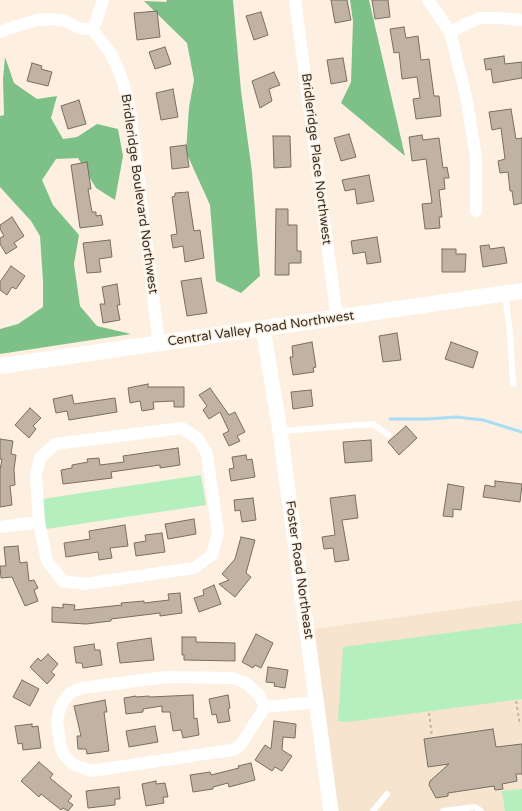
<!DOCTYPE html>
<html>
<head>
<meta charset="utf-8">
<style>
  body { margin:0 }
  canvas { display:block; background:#fdf0e0 }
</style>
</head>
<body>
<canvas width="522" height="811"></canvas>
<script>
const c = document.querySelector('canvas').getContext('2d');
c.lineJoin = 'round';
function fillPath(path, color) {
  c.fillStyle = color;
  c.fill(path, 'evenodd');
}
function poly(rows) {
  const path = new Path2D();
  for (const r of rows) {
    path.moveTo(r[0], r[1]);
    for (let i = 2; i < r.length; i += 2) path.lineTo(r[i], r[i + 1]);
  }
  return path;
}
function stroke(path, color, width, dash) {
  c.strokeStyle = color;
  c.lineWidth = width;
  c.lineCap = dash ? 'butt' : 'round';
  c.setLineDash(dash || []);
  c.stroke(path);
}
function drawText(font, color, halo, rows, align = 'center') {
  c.font = font + ' "Varela Round",sans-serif';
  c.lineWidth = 3;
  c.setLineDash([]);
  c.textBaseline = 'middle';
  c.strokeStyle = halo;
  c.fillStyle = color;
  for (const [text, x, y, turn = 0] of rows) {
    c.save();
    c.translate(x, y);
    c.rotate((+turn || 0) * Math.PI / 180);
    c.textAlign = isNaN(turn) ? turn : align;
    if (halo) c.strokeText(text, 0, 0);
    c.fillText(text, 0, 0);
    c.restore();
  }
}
fillPath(poly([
  [522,600,522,811,331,811,307,630]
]), '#f6e4cf');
fillPath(poly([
  [201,475,206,505,46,529,42,499],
  [522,623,522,699,347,722,338,721,343,647],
  [522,789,522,811,505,811,502,791]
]), '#b4efbd');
fillPath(poly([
  [167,0,233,0,241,91,252,172,260,276,241,293,216,281,210,205,186,152,189,107,194,80,187,43,144,1,166,2],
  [350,0,369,0,405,156,341,103,351,82,353,21],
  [5,57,14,83,37,99,57,96,51,118,63,139,77,137,97,124,118,129,123,156,115,200,96,188,78,158,56,159,42,180,53,205,79,235,74,264,80,306,97,326,131,334,0,354,0,329,18,324,43,307,43,281,40,236,31,221,0,187,0,116,4,115,3,79]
]), '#7dc189');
stroke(poly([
  [390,419,428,419,456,417,483,420,522,432]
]), '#a9ddf6', 3);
const building = poly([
  [331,0,347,0,351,20,335,23,331,0],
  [372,0,388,0,390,17,375,19,372,0],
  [157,11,160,37,137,40,134,13,157,11],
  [261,12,268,35,254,40,246,16,261,12],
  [404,27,406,38,418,36,421,60,429,59,434,96,439,96,441,116,416,119,413,99,420,98,417,77,402,79,399,52,394,53,390,29,404,27],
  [165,47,171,64,155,69,149,52,165,47],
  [504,56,505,64,522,62,522,78,493,83,491,69,486,70,484,59,504,56],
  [343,58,347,81,331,84,327,60,343,58],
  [32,63,42,66,41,69,52,72,48,86,27,81,32,63],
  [274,72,280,85,269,89,272,101,260,108,252,81,274,72],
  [173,89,178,117,161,120,156,93,173,89],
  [79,100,86,124,68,129,61,106,79,100],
  [511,109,516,139,522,138,522,203,514,205,512,191,510,191,508,172,500,173,498,161,505,159,501,128,492,130,489,112,511,109],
  [349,134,356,157,341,161,334,138,349,134],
  [422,135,423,140,439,138,443,168,447,167,449,178,444,178,445,189,439,190,442,217,439,217,440,228,425,229,422,204,432,203,426,159,412,161,409,137,422,135],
  [273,136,290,136,291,167,274,168,273,136],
  [186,145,189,167,172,169,170,147,186,145],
  [87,162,91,189,88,189,92,212,96,212,96,216,101,215,103,225,80,228,71,165,87,162],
  [369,175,374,201,357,204,355,189,345,191,342,180,369,175],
  [188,192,194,231,200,230,204,258,185,262,183,246,173,248,171,235,177,234,172,197,175,196,175,193,188,192],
  [276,209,288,209,288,225,297,225,297,251,301,251,301,263,289,263,289,275,275,275,276,209],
  [12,217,24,236,14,243,17,247,6,254,0,244,0,238,4,236,0,229,0,225,12,217],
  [377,237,381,262,367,264,365,252,353,254,351,241,377,237],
  [110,240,112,257,99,259,101,272,87,273,83,243,110,240],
  [489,245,490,249,504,247,507,263,483,267,480,246,489,245],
  [442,249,456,249,456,254,466,254,465,272,442,272,442,249],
  [11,266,25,276,16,289,12,287,7,295,0,290,0,282,11,266],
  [201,278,207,313,187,316,181,281,201,278],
  [117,284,120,305,117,305,120,320,103,323,100,304,105,304,102,287,117,284],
  [397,333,401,360,383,362,379,336,397,333],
  [312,342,316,367,313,368,314,372,293,375,290,357,293,357,292,346,312,342],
  [451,342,478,352,473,368,445,359,451,342],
  [148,384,148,387,184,387,184,407,174,407,174,401,153,402,154,409,142,411,140,401,130,403,128,388,148,384],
  [210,388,229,415,235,412,245,432,237,436,240,441,229,446,223,434,229,431,220,412,209,419,203,410,207,406,199,395,210,388],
  [311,390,313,406,293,409,291,392,311,390],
  [72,395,74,404,115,398,117,412,69,420,67,411,56,413,53,399,72,395],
  [30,408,41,418,33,426,36,429,29,438,15,425,30,408],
  [406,426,417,438,399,455,388,442,406,426],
  [0,439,13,441,11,454,16,455,14,469,15,485,10,486,12,505,0,507,0,470,2,459,0,459,0,439],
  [371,440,372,461,345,463,343,442,371,440],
  [178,448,180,465,160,468,160,465,111,472,112,478,63,484,61,470,72,468,72,465,88,462,87,459,99,458,100,465,124,462,123,456,178,448],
  [246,455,247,460,252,459,255,477,231,481,229,469,234,468,232,457,246,455],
  [495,481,522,484,520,502,483,497,485,485,495,487,495,481],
  [448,484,464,487,461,510,453,509,453,517,443,516,448,484],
  [355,495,358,518,342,520,349,560,335,562,333,548,324,549,322,537,335,535,330,498,355,495],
  [253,498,256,520,242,522,240,510,235,511,234,500,253,498],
  [194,519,196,534,168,539,165,524,194,519],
  [125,525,128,546,110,548,112,558,99,560,98,552,66,557,64,543,90,539,89,531,125,525],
  [162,533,165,552,136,556,134,543,146,541,145,535,162,533],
  [241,537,255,540,246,573,251,577,235,597,219,584,229,580,222,574,235,559,241,537],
  [18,546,20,563,27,562,29,581,34,580,38,588,34,590,38,601,25,606,12,577,1,578,0,566,6,566,4,547,18,546],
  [214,585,221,604,199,612,194,598,204,595,203,590,214,585],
  [180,593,182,613,160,616,160,613,111,619,111,621,86,624,52,622,52,607,63,608,63,604,75,605,74,610,122,605,121,603,144,601,144,603,169,600,168,594,180,593],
  [256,634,273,643,261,668,255,665,253,668,242,662,256,634],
  [182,637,196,637,196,642,235,643,235,661,184,660,184,655,182,655,182,637],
  [151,638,154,660,120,663,117,643,151,638],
  [94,644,95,650,100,650,102,665,83,668,82,663,76,663,74,647,94,644],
  [48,654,58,664,51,672,55,675,47,684,30,667,38,658,41,661,48,654],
  [268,667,288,670,285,688,274,686,275,683,266,682,268,667],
  [22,680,39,689,30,706,13,697,22,680],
  [193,695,194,719,197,718,199,735,183,738,181,730,173,731,170,712,162,712,162,706,143,709,143,712,126,714,124,698,136,696,136,697,149,696,150,697,193,695],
  [228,695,230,708,228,709,230,721,218,723,216,714,212,715,209,699,228,695],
  [105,700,107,712,104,712,109,751,87,754,86,749,78,749,77,736,81,736,74,706,105,700],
  [274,721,296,724,295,738,283,737,282,750,292,756,282,771,275,767,272,771,255,760,265,745,271,749,274,721],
  [32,724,32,727,38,726,41,748,23,750,22,743,18,744,15,726,32,724],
  [155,726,158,742,129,747,126,731,155,726],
  [493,729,496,747,522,744,522,774,516,774,517,781,502,784,503,789,495,790,494,786,448,793,448,796,436,798,429,785,430,781,449,764,428,767,424,739,493,729],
  [39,762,53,774,50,778,72,796,68,801,73,805,68,811,63,808,61,810,41,794,39,797,21,781,39,762],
  [251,763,255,780,229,787,228,783,213,787,213,789,193,792,190,775,210,772,211,775,239,768,238,766,251,763],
  [156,781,156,784,165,783,168,797,163,797,164,803,146,806,142,784,156,781],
  [119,787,120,799,115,799,115,805,88,808,86,791,119,787]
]);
fillPath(building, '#c0b3a4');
stroke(building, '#7a6e60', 1);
stroke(poly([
  [516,701,520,725],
  [429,713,432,736]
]), '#bfb5a8', 2, [3, 3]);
stroke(poly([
  [505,294,510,334,513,384],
  [280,431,373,424,388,435],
  [373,811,387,794],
  [443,811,475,807,481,811]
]), '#fff', 6);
stroke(poly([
  [295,0,337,318],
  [428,0,450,32,466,96,476,157,476,211],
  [93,30,103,0],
  [0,32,10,28,37,20,51,19,65,21,79,28,93,30,111,54,120,73,129,102,159,343],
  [450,32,479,18,497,18,522,20],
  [182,428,198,439,207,454,218,533,212,555,194,568,84,584,63,581,47,561,39,522,36,475,40,458,55,444,182,428],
  [0,527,39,522],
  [265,707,241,744,237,748,231,750,91,771,73,764,65,756,61,749,57,721,59,711,63,702,70,693,81,688,166,677,233,678,246,683,259,695,265,707,317,702]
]), '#fff', 12);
stroke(poly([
  [263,329,280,431,331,811]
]), '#fff', 15);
stroke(poly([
  [0,366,522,291]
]), '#fff', 16);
drawText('13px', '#342f29', '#fdf0e0', [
  ["Bridleridge Place Northwest",316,159,83],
  ["Bridleridge Boulevard Northwest",139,194,82],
  ["Central Valley Road Northwest",261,329,-8],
  ["Foster Road Northeast",299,570,82]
]);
</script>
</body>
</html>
